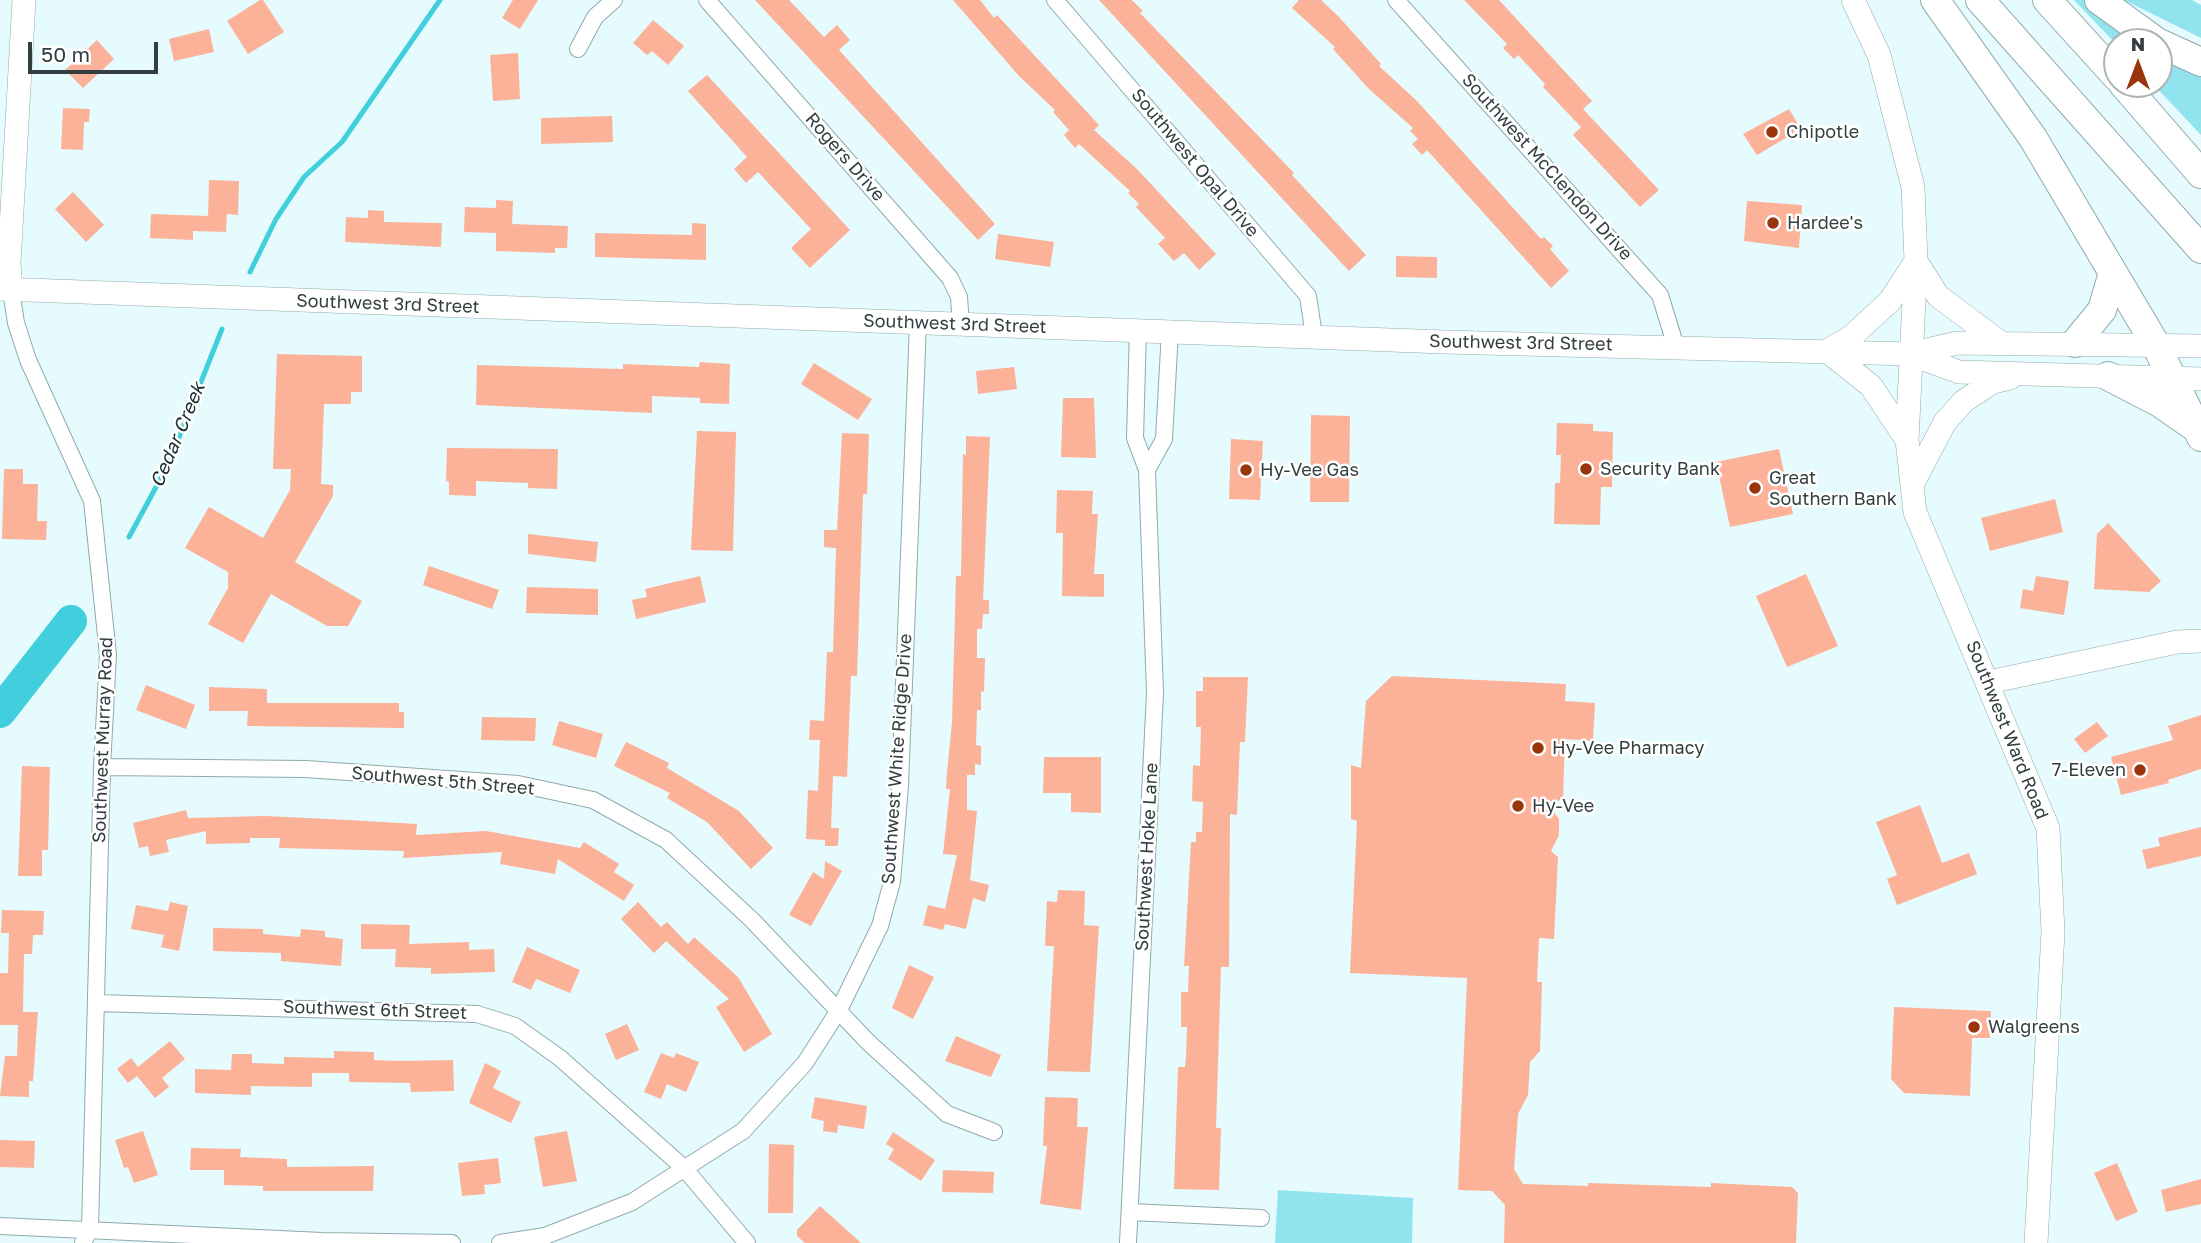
<!DOCTYPE html>
<html>
<head>
<meta charset="utf-8">
<style>
  body { margin:0 }
  #map { position:relative; width:2201px; height:1243px; overflow:hidden; background:#e5fbfd; font-family:"Golos Text",sans-serif }
  canvas { display:block }
  .north { position:absolute; left:2103px; top:28px; width:70px; height:70px; box-sizing:border-box; background:#fff; border:2px solid #adb2b3; border-radius:50%; rotate:0deg; font-size:19px; font-weight:700; line-height:28px; text-align:center; color:#333e40 }
  .north::after { content:''; display:block; margin:auto; width:24px; height:32px; background:#9a340b; clip-path:polygon(50% 0,100% 100%,50% 72%,0 100%) }
  .scale { position:absolute; left:28px; top:42px; width:130px; height:32px; box-sizing:border-box; border:4px solid #333e40; border-top:0; padding-left:9px; font-size:21px; line-height:24px; white-space:nowrap; color:#333e40; -webkit-text-stroke:5px #fff; paint-order:stroke }
</style>
</head>
<body>
<div id="map">
<canvas width="2201" height="1243"></canvas>
<div class="north">N</div>
<div class="scale">50 m</div>
</div>
<script>
const c = document.querySelector('canvas').getContext('2d');
c.lineJoin = 'round';
function fillPath(path, color) {
  c.fillStyle = color;
  c.fill(path, 'evenodd');
}
function poly(rows) {
  const path = new Path2D();
  for (const r of rows) {
    path.moveTo(r[0], r[1]);
    for (let i = 2; i < r.length; i += 2) path.lineTo(r[i], r[i + 1]);
  }
  return path;
}
function stroke(path, color, width, dash) {
  c.strokeStyle = color;
  c.lineWidth = width;
  c.lineCap = dash ? 'butt' : 'round';
  c.setLineDash(dash || []);
  c.stroke(path);
}
function drawText(font, color, halo, rows, align = 'center') {
  c.font = font + ' "Golos Text",sans-serif';
  c.lineWidth = 5;
  c.setLineDash([]);
  c.textBaseline = 'middle';
  c.strokeStyle = halo;
  c.fillStyle = color;
  for (const [text, x, y, turn = 0] of rows) {
    c.save();
    c.translate(x, y);
    c.rotate((+turn || 0) * Math.PI / 180);
    c.textAlign = isNaN(turn) ? turn : align;
    if (halo) c.strokeText(text, 0, 0);
    c.fillText(text, 0, 0);
    c.restore();
  }
}
fillPath(poly([
  [2074,0,2091,0,2201,58,2201,135,2153,84,2159,84,2159,42,2117,42,2117,45],
  [2124,0,2192,0,2201,5,2201,38],
  [1278,1190,1413,1198,1412,1243,1275,1243]
]), '#91e3ee');
stroke(poly([
  [250,272,276,219,304,177,342,142,440,0],
  [129,537,168,465,222,329]
]), '#41cedd', 5);
stroke(poly([
  [0,712,71,621]
]), '#41cedd', 32);
fillPath(poly([
  [260,0,263,0,284,32,248,54,227,21],
  [513,0,538,0,520,29,502,18],
  [755,0,789,0,824,37,837,25,850,40,839,50,995,224,978,240],
  [953,0,980,0,994,18,997,15,1099,125,1094,130,1137,169,1216,254,1199,270,1184,253,1174,261,1158,244,1165,238,1136,207,1139,204,1128,193,1130,191,1079,144,1075,148,1064,135,1069,130,1053,112,1055,110,1019,76],
  [1099,0,1132,0,1143,11,1140,13,1294,173,1292,175,1366,255,1349,271],
  [1299,0,1321,0,1339,17,1381,64,1379,66,1417,101,1541,239,1544,237,1553,246,1550,249,1569,271,1551,288,1427,150,1422,155,1412,144,1418,139,1410,131,1413,128,1369,89,1333,49,1335,47,1292,8],
  [1464,0,1499,0,1592,101,1583,109,1659,190,1640,207,1573,135,1581,127,1543,87,1545,84,1518,55,1514,59,1503,48,1507,44],
  [653,20,684,46,668,65,652,51,647,55,633,43],
  [209,29,214,52,174,61,169,39],
  [97,40,114,59,83,88,65,70],
  [518,53,520,99,493,101,490,55],
  [707,75,850,230,810,268,791,248,811,229,758,172,746,183,734,169,747,157,688,91],
  [63,108,90,109,89,122,84,122,83,150,61,149],
  [1789,109,1801,129,1757,155,1743,134],
  [612,116,613,142,541,144,541,118],
  [209,180,239,181,238,215,227,214,226,232,193,231,193,240,150,238,151,214,208,216],
  [73,192,104,225,86,242,55,209],
  [496,200,513,201,512,224,568,226,567,248,555,248,555,253,496,251,496,233,464,232,465,207,496,208],
  [1747,201,1802,205,1799,248,1744,241],
  [368,210,384,211,384,222,442,223,441,247,345,242,346,217,368,218],
  [692,223,706,224,706,260,595,257,595,233,692,235],
  [998,234,1054,242,1050,267,995,259],
  [1396,256,1437,257,1437,278,1396,277],
  [277,354,362,356,362,392,351,392,351,404,324,404,321,484,333,485,333,496,295,562,362,601,348,626,327,626,271,594,243,643,208,624,228,588,228,572,185,548,209,507,263,538,290,490,291,469,273,469],
  [700,362,730,364,729,404,700,403,700,398,652,396,652,413,476,405,477,365,623,369,623,364,699,367],
  [814,363,872,399,858,420,801,384],
  [1014,367,1017,389,978,394,976,371],
  [1063,398,1094,398,1096,458,1061,457],
  [1311,415,1350,416,1349,502,1310,502],
  [1557,423,1593,424,1593,431,1613,432,1612,487,1601,487,1600,525,1554,524,1555,483,1560,483,1561,455,1556,455],
  [697,431,736,432,733,551,691,550],
  [842,433,869,434,867,494,863,494,857,676,851,676,847,777,833,776,831,828,839,828,838,846,825,846,825,840,806,839,808,790,818,791,820,740,809,740,810,720,824,721,827,652,833,652,836,548,824,547,824,530,837,530],
  [966,436,990,437,983,600,989,600,989,614,983,614,982,629,977,629,977,658,985,658,984,692,981,691,981,710,977,710,976,745,981,746,981,765,975,764,975,775,967,775,967,810,977,811,970,880,989,885,985,902,973,898,966,929,945,924,943,930,923,925,928,905,945,909,957,855,943,854,950,789,946,789,947,771,952,723,956,576,961,576,963,454,966,455],
  [1231,439,1263,441,1260,500,1229,499],
  [447,448,558,449,557,489,528,488,528,483,476,481,476,496,449,495,449,482,446,481],
  [1779,449,1793,514,1730,527,1716,462],
  [4,469,23,469,23,484,38,484,37,521,47,521,46,540,2,539],
  [1057,490,1093,491,1092,514,1098,514,1094,574,1104,574,1104,597,1062,596,1063,533,1056,533],
  [2055,499,2063,532,1990,551,1981,518],
  [2108,523,2161,581,2149,592,2094,589,2097,534],
  [528,534,598,542,596,562,528,554],
  [429,566,499,590,492,609,423,585],
  [1806,574,1838,646,1787,667,1756,596],
  [700,576,706,602,636,619,632,600,647,597,645,589],
  [2036,576,2069,581,2064,615,2020,608,2023,589,2033,591],
  [527,587,598,589,598,615,526,613],
  [1392,676,1566,684,1565,701,1595,703,1593,741,1565,739,1563,798,1550,807,1559,819,1559,835,1551,851,1558,857,1554,939,1539,938,1537,982,1542,982,1540,1051,1530,1062,1528,1095,1518,1114,1514,1169,1523,1184,1588,1186,1588,1183,1711,1187,1711,1183,1792,1187,1798,1193,1796,1243,1504,1243,1505,1205,1492,1191,1458,1190,1467,978,1350,973,1357,821,1351,819,1351,765,1361,768,1366,701],
  [1203,677,1248,677,1245,742,1240,742,1237,815,1230,814,1229,967,1221,967,1216,1128,1221,1128,1219,1190,1174,1189,1178,1067,1185,1067,1186,1057,1187,1027,1181,1027,1181,992,1188,992,1189,966,1184,966,1191,842,1196,842,1196,832,1202,832,1203,802,1192,801,1193,765,1200,766,1201,727,1196,727,1196,691,1203,691],
  [146,685,195,705,186,729,136,710],
  [209,687,267,689,267,703,399,703,399,712,404,712,404,728,247,726,248,711,209,711],
  [2201,715,2201,769,2168,780,2169,783,2121,795,2111,757,2173,740,2168,726],
  [482,717,536,718,535,741,481,740],
  [559,721,603,734,596,758,552,745],
  [2097,722,2108,736,2085,753,2074,739],
  [626,742,669,763,667,768,739,811,773,848,751,869,707,822,667,798,670,793,614,766],
  [1044,757,1101,757,1101,813,1071,812,1071,793,1043,793],
  [22,766,50,767,48,850,42,850,42,876,18,876],
  [1920,805,1942,863,1969,853,1977,874,1897,905,1887,879,1897,875,1876,822],
  [186,810,188,818,265,816,348,820,417,824,416,835,486,831,580,848,584,842,619,864,614,872,634,885,624,901,558,859,555,874,500,864,502,852,403,858,404,851,279,848,280,838,250,838,250,843,206,844,206,831,166,840,169,852,150,856,148,846,139,848,133,823],
  [2201,827,2201,856,2147,869,2142,850,2160,846,2158,838],
  [825,861,842,871,811,926,789,915,813,872,824,879],
  [1058,890,1085,891,1084,925,1099,926,1090,1072,1047,1071,1054,946,1045,946,1047,901,1057,902],
  [170,902,188,906,179,951,161,947,164,935,131,929,136,905,168,911],
  [638,902,661,927,667,922,688,944,694,937,738,977,772,1034,744,1052,716,1007,729,999,666,941,654,953,621,919],
  [2,910,44,911,43,935,33,935,32,954,24,954,23,1012,38,1012,33,1081,29,1081,29,1097,0,1096,5,1056,17,1056,18,1025,0,1025,0,973,8,973,9,933,1,933],
  [361,924,410,925,409,944,469,942,469,950,494,949,495,972,431,974,431,968,395,967,396,949,361,949],
  [213,928,263,929,263,934,300,937,301,929,325,931,325,937,343,939,341,966,281,961,281,953,213,951],
  [527,947,580,970,570,993,536,979,531,990,512,982],
  [909,965,934,977,913,1019,892,1008],
  [1894,1007,1991,1011,1990,1038,1972,1038,1970,1096,1904,1093,1891,1079],
  [627,1024,639,1050,616,1060,605,1034],
  [956,1036,1001,1055,991,1077,945,1061],
  [170,1041,185,1059,162,1078,169,1087,155,1098,137,1076,128,1083,117,1069,131,1058,138,1067],
  [334,1051,374,1052,374,1060,398,1061,453,1060,454,1091,411,1092,410,1083,349,1082,349,1073,312,1073,312,1087,251,1086,251,1095,195,1093,195,1069,231,1070,232,1054,252,1054,252,1063,284,1064,284,1057,334,1058],
  [661,1053,674,1058,676,1053,699,1062,686,1092,667,1084,661,1099,644,1092],
  [485,1063,501,1071,493,1088,521,1102,511,1123,469,1103],
  [815,1097,867,1106,864,1129,838,1125,837,1133,823,1131,824,1121,811,1118],
  [1045,1097,1078,1098,1077,1127,1088,1127,1081,1210,1040,1204,1047,1146,1043,1146],
  [143,1131,158,1175,134,1183,128,1167,124,1168,115,1140],
  [567,1131,577,1181,543,1187,534,1137],
  [893,1132,935,1160,921,1181,888,1159,894,1149,886,1144],
  [0,1140,35,1141,34,1168,0,1167],
  [769,1144,794,1145,793,1213,768,1213],
  [191,1148,241,1149,240,1157,287,1159,287,1167,374,1166,373,1191,263,1191,263,1186,224,1185,224,1170,190,1170],
  [498,1158,501,1183,484,1185,485,1194,462,1196,458,1163],
  [2117,1163,2138,1212,2116,1221,2094,1173],
  [943,1170,994,1172,993,1193,942,1192],
  [2201,1179,2201,1204,2166,1212,2161,1190],
  [820,1206,861,1243,805,1243,797,1236,797,1230]
]), '#fcb199');
const street = poly([
  [707,0,950,278,959,297,961,325],
  [1055,0,1308,296,1314,336],
  [1396,0,1660,295,1676,347],
  [578,49,595,17,614,0],
  [11,290,16,323,28,360,92,501,108,655,102,767,90,1228,83,1243],
  [1147,470,1164,439,1170,331],
  [102,767,306,769,518,784,593,800,666,840,752,920,869,1043,947,1114,994,1132],
  [96,1003,477,1014,515,1026,560,1058,684,1168,747,1243],
  [1130,1212,1261,1218],
  [0,1226,322,1241,452,1243],
  [500,1243,545,1236,632,1202,743,1131,805,1063,839,1010,880,926,892,882,900,786,918,323],
  [1128,1243,1155,693,1147,470,1135,438,1138,329]
]);
const secondary = poly([
  [1853,0,1879,55,1913,187,1916,261,1907,440,1915,512,2048,828,2053,932,2036,1243],
  [0,289,1445,342,1910,354,1957,343,2201,346],
  [11,290,9,263,24,0],
  [1827,351,1851,337,1890,301,1916,261,1938,296,2001,343],
  [1827,351,1871,386,1907,440],
  [1910,354,1959,372,2201,379],
  [1912,485,1945,422,1964,401,1993,382,2010,378],
  [1989,682,2177,642,2201,641]
]);
const highway = poly([
  [1935,0,2033,138,2156,345,2201,437],
  [1980,0,2201,249],
  [2047,0,2117,77],
  [2099,0,2157,42],
  [2159,43,2201,62],
  [2123,84,2201,174],
  [2075,343,2102,310,2113,273],
  [2108,376,2160,403,2196,428]
]);
stroke(street, '#90aaad', 18);
stroke(secondary, '#90aaad', 24);
stroke(highway, '#90aaad', 30);
stroke(street, '#fff', 16);
stroke(secondary, '#fff', 23);
stroke(highway, '#fff', 28);
for (const [x, y, r, color] of [
  [1772,132,7,"#9a340b"],
  [1773,223,7,"#9a340b"],
  [1586,469,7,"#9a340b"],
  [1246,470,7,"#9a340b"],
  [1755,488,7,"#9a340b"],
  [1538,748,7,"#9a340b"],
  [2140,770,7,"#9a340b"],
  [1518,806,7,"#9a340b"],
  [1974,1027,7,"#9a340b"]
]) {
  const dot = new Path2D();
  dot.arc(x, y, r, 0, 2 * Math.PI);
  c.fillStyle = color;
  c.fill(dot);
  stroke(dot, '#fff', 2.5);
}
drawText('18px', '#333e40', '#fff', [
  ["Chipotle",1786,132],
  ["Hardee's",1787,223],
  ["Security Bank",1600,469],
  ["Hy-Vee Gas",1260,470],
  ["Great",1769,478],
  ["Southern Bank",1769,499],
  ["Hy-Vee Pharmacy",1552,748],
  ["7-Eleven",2126,770,"right"],
  ["Hy-Vee",1532,806],
  ["Walgreens",1988,1027]
], 'left');
drawText('18px', '#333e40', '#fff', [
  ["Rogers Drive",845,157,49],
  ["Southwest Opal Drive",1195,163,50],
  ["Southwest McClendon Drive",1547,167,48],
  ["Southwest 3rd Street",388,304,2],
  ["Southwest 3rd Street",955,324,2],
  ["Southwest 3rd Street",1521,343,1],
  ["Southwest Ward Road",2007,730,68],
  ["Southwest Murray Road",103,740,-88],
  ["Southwest White Ridge Drive",897,759,-86],
  ["Southwest 5th Street",443,781,5],
  ["Southwest Hoke Lane",1147,857,-87],
  ["Southwest 6th Street",375,1010,2]
]);
drawText('italic 19px', '#172f31', '#fff', [
  ["Cedar Creek",178,435,-67]
]);
</script>
</body>
</html>
